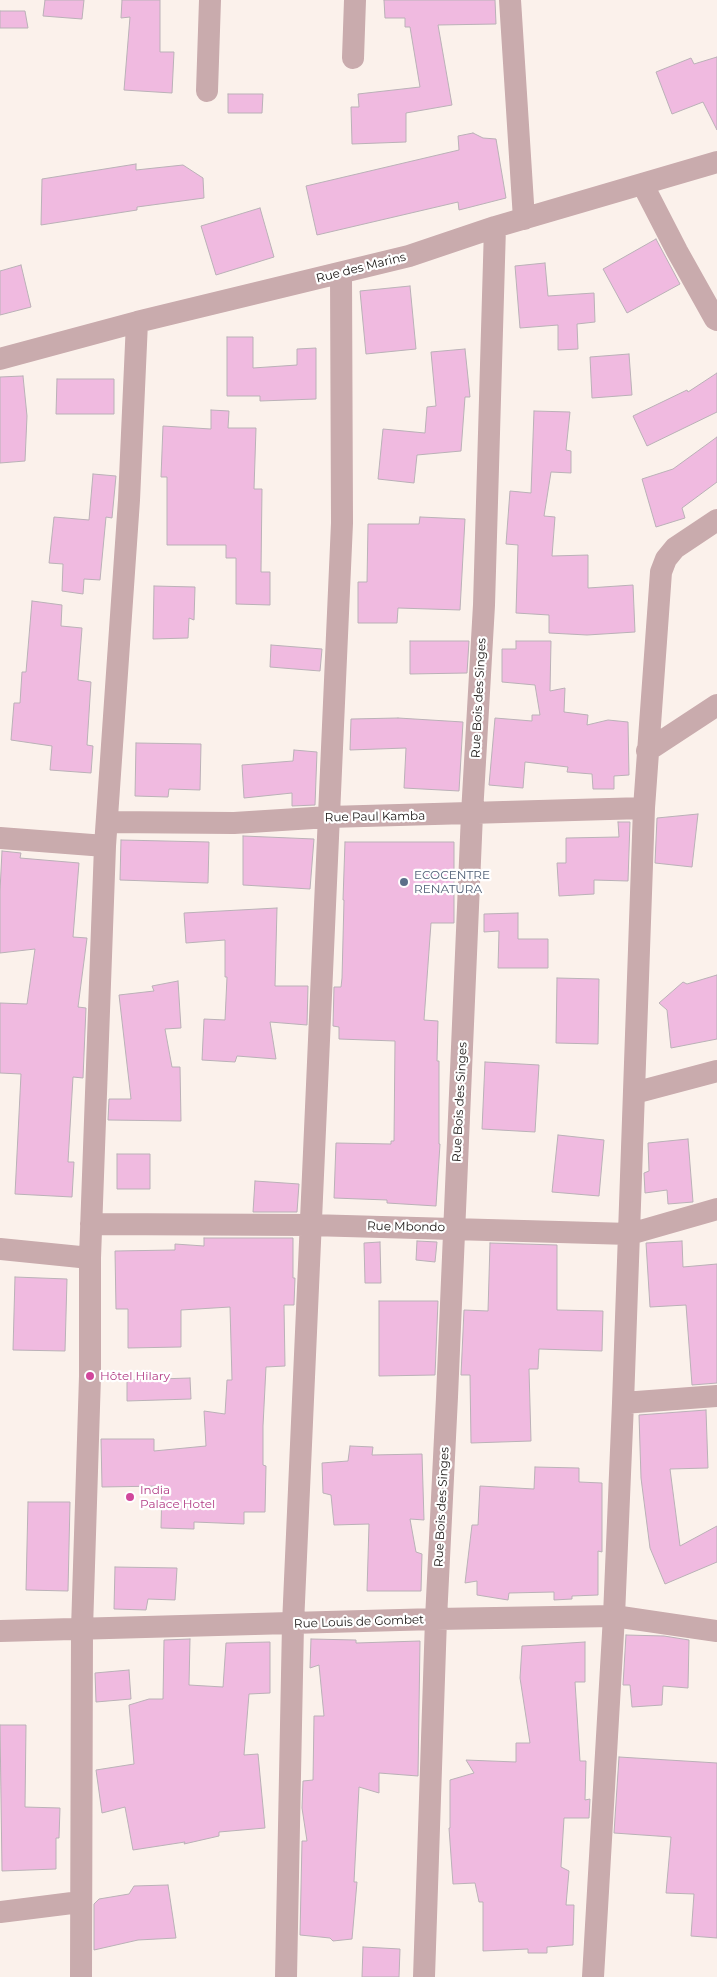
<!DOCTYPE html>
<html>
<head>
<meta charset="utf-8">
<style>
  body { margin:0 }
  canvas { display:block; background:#fbf1eb }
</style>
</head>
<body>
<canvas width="717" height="1977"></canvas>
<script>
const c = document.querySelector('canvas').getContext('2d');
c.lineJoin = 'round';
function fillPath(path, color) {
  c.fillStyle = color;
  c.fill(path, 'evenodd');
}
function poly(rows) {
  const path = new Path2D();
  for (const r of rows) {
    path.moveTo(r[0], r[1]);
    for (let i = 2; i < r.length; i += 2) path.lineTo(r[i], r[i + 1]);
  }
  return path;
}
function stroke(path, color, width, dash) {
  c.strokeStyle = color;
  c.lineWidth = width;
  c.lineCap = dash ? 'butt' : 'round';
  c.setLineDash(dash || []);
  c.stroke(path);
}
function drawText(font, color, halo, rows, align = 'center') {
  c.font = font + ' Montserrat,sans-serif';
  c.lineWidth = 4.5;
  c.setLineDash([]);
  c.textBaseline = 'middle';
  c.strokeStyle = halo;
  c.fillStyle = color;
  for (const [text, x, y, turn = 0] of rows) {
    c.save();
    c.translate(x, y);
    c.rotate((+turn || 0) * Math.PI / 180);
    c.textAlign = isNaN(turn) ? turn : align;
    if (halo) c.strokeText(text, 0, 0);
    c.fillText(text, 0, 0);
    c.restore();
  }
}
const building = poly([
  [45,0,84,0,82,19,43,16,45,0],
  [122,0,160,0,160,52,174,52,172,93,124,90,130,17,121,18,122,0],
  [384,0,495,0,496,24,438,25,452,105,406,113,406,142,352,144,351,107,359,107,358,94,420,87,410,27,405,27,405,18,385,18,384,0],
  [0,11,25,11,28,28,0,28,0,11],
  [717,57,717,130,703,102,672,114,656,72,691,58,694,64,717,57],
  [228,94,263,94,262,113,228,113,228,94],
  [473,133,483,138,496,139,506,198,459,210,458,202,317,235,306,186,459,150,458,136,473,133],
  [136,164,136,170,183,165,203,178,204,198,137,207,137,210,41,225,42,179,136,164],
  [260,208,274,257,216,275,201,226,260,208],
  [656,239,680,284,627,313,603,269,656,239],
  [545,263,548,296,594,293,595,322,577,324,578,349,558,350,558,325,520,328,515,266,545,263],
  [21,265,31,307,0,315,0,271,21,265],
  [410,286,416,349,366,354,360,291,410,286],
  [227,337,253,337,253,368,297,365,297,349,316,348,316,399,260,401,260,396,227,396,227,337],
  [465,349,470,397,465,397,461,451,417,455,414,483,378,479,383,429,425,433,427,407,436,406,431,352,465,349],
  [629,354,632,395,592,398,590,357,629,354],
  [717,373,717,412,647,446,633,416,687,390,688,392,717,373],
  [23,376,27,416,25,461,0,463,0,377,23,376],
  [57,379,114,379,114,414,56,414,57,379],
  [211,410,229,411,228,428,256,428,254,489,262,489,261,572,270,572,270,605,236,604,236,558,226,558,226,545,167,545,167,477,161,477,163,426,211,429,211,410],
  [534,411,570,412,566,450,571,451,571,473,551,472,544,516,555,517,552,556,588,555,588,588,633,585,635,632,587,635,549,633,549,615,516,613,518,545,506,544,510,491,531,493,534,411],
  [717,437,717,482,682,508,685,518,656,527,642,479,673,469,717,437],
  [93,474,116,476,112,518,106,517,100,580,84,579,83,594,62,591,63,564,49,563,54,517,89,520,93,474],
  [420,517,465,519,460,610,398,608,397,623,358,623,358,582,367,582,368,524,419,524,420,517],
  [154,586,195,587,194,620,189,618,188,638,153,639,154,586],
  [32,601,62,605,61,626,82,628,78,680,91,682,87,745,93,746,91,773,50,770,52,746,11,740,14,703,20,703,22,672,26,672,32,601],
  [410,641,469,641,467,673,410,674,410,641],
  [516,641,551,641,550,691,565,688,564,712,588,715,587,725,608,720,628,722,629,775,614,776,614,789,593,789,592,774,567,772,568,767,525,762,523,788,489,785,495,718,532,721,532,715,540,715,535,685,502,682,502,649,516,649,516,641],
  [271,645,322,649,320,671,270,667,271,645],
  [398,718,463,722,459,791,404,788,406,748,350,750,351,719,398,718],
  [136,743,201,744,200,790,169,789,168,797,135,796,136,743],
  [294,750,317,752,315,805,292,806,292,793,244,798,242,765,293,761,294,750],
  [698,814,692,867,655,863,657,818,698,814],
  [618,822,630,822,628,881,594,880,594,894,559,896,557,863,566,863,566,838,619,837,618,822],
  [243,836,314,839,310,889,243,885,243,836],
  [121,840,209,842,208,883,120,880,121,840],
  [345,842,454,842,454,923,431,923,424,1020,438,1021,437,1061,439,1061,439,1144,440,1144,436,1206,387,1203,387,1200,334,1198,336,1143,391,1144,391,1141,394,1141,395,1041,339,1039,339,1027,333,1026,334,987,341,987,342,978,344,900,343,900,345,842],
  [2,851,21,853,20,858,79,863,73,937,87,938,78,1007,86,1008,83,1078,73,1077,68,1162,74,1162,72,1197,15,1194,21,1074,0,1073,0,1003,27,1004,35,949,0,953,0,891,2,851],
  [277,908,275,986,308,986,307,1025,270,1022,276,1059,237,1056,235,1062,202,1060,204,1019,225,1020,227,977,225,977,225,940,186,943,184,913,277,908],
  [518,913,518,939,548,939,548,968,498,968,499,931,484,932,484,914,518,913],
  [717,975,717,1039,671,1048,667,1010,659,1003,683,982,687,984,717,975],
  [557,978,599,979,598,1044,556,1043,557,978],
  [178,981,181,1028,165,1029,172,1067,180,1067,181,1121,108,1120,109,1099,131,1099,119,995,154,991,152,986,178,981],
  [485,1062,539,1065,535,1132,482,1129,485,1062],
  [558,1135,604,1140,599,1196,552,1192,558,1135],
  [688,1139,693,1202,668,1204,667,1190,645,1193,644,1173,649,1171,648,1143,688,1139],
  [117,1154,150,1154,150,1189,117,1189,117,1154],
  [255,1181,299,1184,297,1212,253,1212,255,1181],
  [204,1238,293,1238,293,1278,295,1278,294,1305,284,1305,285,1366,266,1367,263,1426,263,1465,266,1466,265,1512,244,1512,244,1524,194,1522,194,1529,161,1528,162,1486,102,1487,101,1439,154,1439,154,1451,206,1446,204,1411,225,1414,227,1380,232,1380,230,1307,181,1310,181,1347,128,1348,128,1309,116,1309,115,1251,175,1250,175,1244,204,1246,204,1238],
  [417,1241,437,1242,435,1262,416,1260,417,1241],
  [682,1241,683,1267,717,1264,717,1383,692,1385,686,1305,650,1307,646,1243,682,1241],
  [380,1242,381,1283,365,1283,364,1243,380,1242],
  [490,1243,557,1245,557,1310,603,1311,602,1351,539,1349,538,1369,529,1369,531,1441,471,1443,470,1375,461,1375,464,1310,488,1311,490,1243],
  [15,1277,67,1279,65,1351,13,1350,15,1277],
  [379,1301,438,1301,435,1375,379,1376,379,1301],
  [190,1378,191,1399,127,1401,127,1380,190,1378],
  [706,1410,708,1468,670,1469,680,1546,717,1526,717,1562,665,1584,650,1548,641,1478,639,1415,706,1410],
  [350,1446,373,1447,372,1455,422,1454,424,1520,410,1519,416,1552,422,1554,421,1591,367,1591,369,1524,334,1525,331,1495,323,1493,322,1463,348,1461,350,1446],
  [535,1467,579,1468,579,1482,602,1483,602,1552,598,1551,598,1595,572,1596,572,1599,554,1600,554,1592,509,1593,508,1600,477,1595,477,1581,465,1583,472,1525,478,1525,480,1486,534,1489,535,1467],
  [28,1502,70,1502,68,1591,26,1590,28,1502],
  [115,1567,177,1568,175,1600,148,1599,146,1610,114,1609,115,1567],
  [626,1635,664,1636,689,1640,688,1688,663,1686,662,1705,632,1707,630,1685,623,1685,626,1635],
  [190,1639,189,1685,223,1687,226,1643,270,1642,270,1693,249,1694,244,1755,258,1754,265,1828,219,1832,219,1836,184,1844,185,1842,133,1850,125,1807,102,1813,96,1770,134,1764,129,1705,149,1699,163,1699,164,1640,190,1639],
  [311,1639,356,1640,356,1643,420,1641,418,1776,379,1773,379,1793,359,1787,354,1882,357,1882,352,1939,333,1941,330,1938,300,1935,302,1841,307,1841,302,1808,303,1781,313,1780,314,1716,324,1716,319,1665,310,1668,311,1639],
  [585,1642,585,1682,575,1682,580,1761,586,1761,585,1800,590,1799,589,1818,564,1818,561,1867,569,1871,566,1905,574,1905,573,1945,547,1947,547,1953,528,1953,528,1949,483,1951,483,1902,479,1902,475,1883,453,1884,449,1828,450,1828,450,1780,474,1773,466,1760,516,1762,516,1743,530,1743,520,1678,522,1646,585,1642],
  [129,1670,131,1699,96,1702,95,1673,129,1670],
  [0,1725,26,1725,25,1807,60,1808,59,1838,56,1838,56,1869,2,1871,0,1725],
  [619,1757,717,1763,717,1938,691,1936,694,1894,666,1893,671,1837,614,1833,619,1757],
  [168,1885,176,1938,138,1940,94,1950,94,1904,99,1899,129,1894,134,1886,168,1885],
  [363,1947,400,1949,399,1977,362,1977,363,1947]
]);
fillPath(building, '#f0bae0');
stroke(building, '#bab1b7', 1);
stroke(poly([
  [510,0,524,219],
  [353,58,355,0],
  [207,91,210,0],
  [643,185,677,251,715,319,717,320],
  [0,359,137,322,409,256,495,227,717,162],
  [647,751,717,705],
  [107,822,234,823,329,817,644,808],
  [0,838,105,846],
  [634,1093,717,1071],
  [91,1224,310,1225,630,1234,717,1209],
  [0,1249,90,1258],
  [623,1403,717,1396],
  [0,1631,436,1619,614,1616,717,1631],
  [0,1912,80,1902],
  [81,1977,82,1629,90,1376,90,1258,105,846,129,500,137,322],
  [286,1977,293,1624,342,523,341,273],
  [424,1977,436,1619,447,1397,472,814,484,605,495,227],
  [593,1977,614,1616,623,1403,644,808,661,572,666,559,675,548,717,520]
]), '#c9abad', 22);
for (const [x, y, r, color] of [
  [404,882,5,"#5c6f8a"],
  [90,1376,5,"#d1479c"],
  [130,1497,5,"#d1479c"]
]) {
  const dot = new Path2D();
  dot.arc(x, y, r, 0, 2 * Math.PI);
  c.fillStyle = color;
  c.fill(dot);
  stroke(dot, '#fff', 2);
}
drawText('12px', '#181412', '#fff', [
  ["Rue des Marins",361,268,-14],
  ["Rue Bois des Singes",479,698,-87],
  ["Rue Paul Kamba",375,817,-1],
  ["Rue Bois des Singes",460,1102,-87],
  ["Rue Mbondo",406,1227,1],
  ["Rue Bois des Singes",442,1507,-87],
  ["Rue Louis de Gombet",359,1622,-2]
]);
drawText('12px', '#4e5e75', '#fff', [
  ["ECOCENTRE",414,875],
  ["RENATURA",414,889]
], 'left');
drawText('12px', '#b23c85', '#fff', [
  ["Hôtel Hilary",100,1376],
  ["India",140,1490],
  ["Palace Hotel",140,1504]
], 'left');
</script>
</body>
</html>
